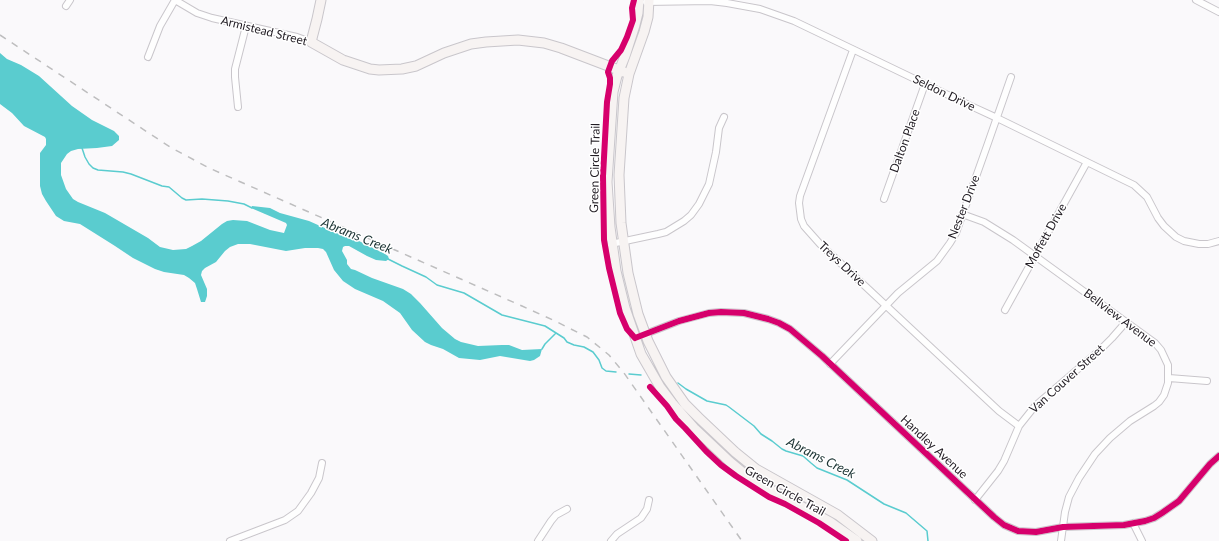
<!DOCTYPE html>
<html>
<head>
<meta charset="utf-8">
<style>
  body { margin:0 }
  canvas { display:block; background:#faf9fb }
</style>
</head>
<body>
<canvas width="1219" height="541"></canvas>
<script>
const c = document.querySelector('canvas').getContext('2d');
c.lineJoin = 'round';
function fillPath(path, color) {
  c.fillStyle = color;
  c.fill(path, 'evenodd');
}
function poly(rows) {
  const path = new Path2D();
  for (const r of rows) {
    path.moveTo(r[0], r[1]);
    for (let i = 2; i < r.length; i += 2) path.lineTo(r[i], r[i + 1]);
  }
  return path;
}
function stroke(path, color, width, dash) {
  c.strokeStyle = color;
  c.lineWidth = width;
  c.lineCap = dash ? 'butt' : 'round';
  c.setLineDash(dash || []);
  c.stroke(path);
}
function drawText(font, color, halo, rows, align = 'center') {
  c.font = font + ' Lato,sans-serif';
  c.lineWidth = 3;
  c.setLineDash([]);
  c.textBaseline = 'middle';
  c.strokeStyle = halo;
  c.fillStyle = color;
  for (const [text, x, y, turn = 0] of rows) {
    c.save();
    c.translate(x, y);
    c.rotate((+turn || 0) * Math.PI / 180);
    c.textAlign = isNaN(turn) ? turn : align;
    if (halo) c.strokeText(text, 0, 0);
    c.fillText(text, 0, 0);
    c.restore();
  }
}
fillPath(poly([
  [0,53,7,59,21,65,39,76,72,106,92,120,114,131,119,136,119,140,112,146,97,148,78,149,71,151,67,154,61,163,61,175,66,189,73,199,78,202,105,213,148,238,160,247,173,250,186,249,192,246,201,241,222,224,227,221,233,220,247,221,270,230,284,233,287,225,286,223,251,208,252,206,270,208,280,213,309,221,336,233,357,240,385,254,388,256,389,259,386,261,376,260,367,256,349,246,345,246,343,247,342,251,347,260,347,264,351,269,355,270,372,278,403,289,411,294,420,303,442,328,455,339,461,342,478,346,502,345,509,345,522,350,542,349,540,356,534,360,530,361,500,356,480,360,459,358,443,349,431,345,425,342,412,330,400,313,383,301,355,289,343,281,334,270,326,252,323,249,318,248,305,248,286,251,250,244,238,244,230,247,225,251,216,262,205,268,202,271,201,275,207,289,207,296,205,302,201,302,197,289,195,283,189,278,184,275,164,272,155,269,133,258,115,246,80,224,64,221,56,216,46,201,42,194,40,186,40,153,46,145,46,139,45,137,24,126,12,113,0,104]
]), '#5acccf');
stroke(poly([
  [82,148,85,157,89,164,93,168,98,170,123,172,131,174,162,186,169,187,182,198,186,200,202,199,228,201,244,204,252,208],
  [388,259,402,266,426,277,437,285,464,293,502,315,545,326,564,338,567,342,574,345,584,347,593,352,599,360,602,368,606,371,616,372],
  [542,349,545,344,555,334],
  [629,374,641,375],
  [678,383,686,389,707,401,726,405,729,407,754,426,761,434,772,441,782,449,786,451,803,456,811,463,817,468,847,480,884,504,906,513,927,531,928,541]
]), '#5acccf', 1.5);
const street = poly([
  [175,0,197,13,212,18,297,37,311,42],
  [1196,0,1219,12],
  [646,2,710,1,727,3,760,9,794,21,971,106,997,118,1134,185,1147,197,1158,218,1164,226,1176,237,1184,241,1199,244,1208,244,1219,241],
  [66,6,70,0],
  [853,50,800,196,799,203,801,219,804,226,820,244,999,411,1019,426],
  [148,57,160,26,175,0],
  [238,107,235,77,235,69,246,26],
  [884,199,925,84],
  [962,214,984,222,1013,240,1126,322,1155,343,1161,350,1168,365,1168,383,1164,395,1159,402,1154,406,1130,421,1110,438,1095,454,1079,478,1069,497,1065,512,1061,541],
  [611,244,658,234,666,232,684,221,691,215,699,204,709,184,716,152,719,128,724,117],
  [1005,310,1087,162],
  [635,338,679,321,709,313,721,312,744,313,768,319,779,323,790,329,822,356,994,517,1004,525,1018,531,1036,532,1063,527,1124,525,1145,521,1154,518,1162,513,1179,501,1210,464,1219,456],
  [830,364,898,293,937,261,950,243,956,233,988,143,1011,77],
  [1169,378,1207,381],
  [975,500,998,471,1004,461,1019,426,1035,406,1100,350,1112,338,1126,322],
  [1133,523,1142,541],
  [230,541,285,520,298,511,311,493,319,478,322,463],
  [538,541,551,521,556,515,567,509],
  [611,541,617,534,641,518,647,509,649,500]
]);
const secondary = poly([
  [321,0,317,19,311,42,343,60,370,69,379,70,402,69,416,66,444,53,471,44,486,42,518,40,544,43,561,48,624,72],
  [639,0,638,13,635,25,625,56,617,76,613,92,607,182,610,227,616,271,625,308,641,354,660,387,672,403,694,428,730,462,747,476,758,483,830,522,857,541],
  [649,0,648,17,644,32,629,74,624,98,619,175,621,223,628,273,638,314,648,341,666,377,685,404,698,417,735,452,756,469,838,515,872,541]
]);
stroke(street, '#c9c6cb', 8);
stroke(secondary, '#c9c6cb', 11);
stroke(street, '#fefefe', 6);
stroke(secondary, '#f7f3f2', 9);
stroke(poly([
  [0,35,170,147,209,168,522,306,555,321,587,337,609,355,624,373,742,541]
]), '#bebebf', 1.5, [7, 7]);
stroke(poly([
  [634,0,632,8,633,20,627,37,621,50,612,61,608,72,610,78,610,84,607,102,603,176,604,240,609,268,620,313,627,329,635,338],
  [635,338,679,321,709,313,721,312,744,313,768,319,779,323,790,329,822,356,994,517,1004,525,1018,531,1036,532,1063,527,1124,525,1145,521,1154,518,1162,513,1179,501,1210,464,1219,456],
  [650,387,667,406,676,419,685,428,706,451,721,465,736,476,769,497,785,504,819,523,846,541]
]), '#d6006c', 6);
drawText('12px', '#221d24', '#fff', [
  ["Armistead Street",264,31,14],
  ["Seldon Drive",944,93,26],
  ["Dalton Place",905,141,-70],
  ["Green Circle Trail",595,168,-89],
  ["Nester Drive",964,207,-69],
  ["Moffett Drive",1046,236,-61],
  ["Treys Drive",842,264,43],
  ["Bellview Avenue",1120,318,37],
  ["Van Couver Street",1067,379,-42],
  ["Handley Avenue",934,447,43],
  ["Green Circle Trail",785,491,29]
]);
drawText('italic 13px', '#1c3434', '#fff', [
  ["Abrams Creek",357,236,22],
  ["Abrams Creek",821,458,27]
]);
</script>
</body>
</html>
